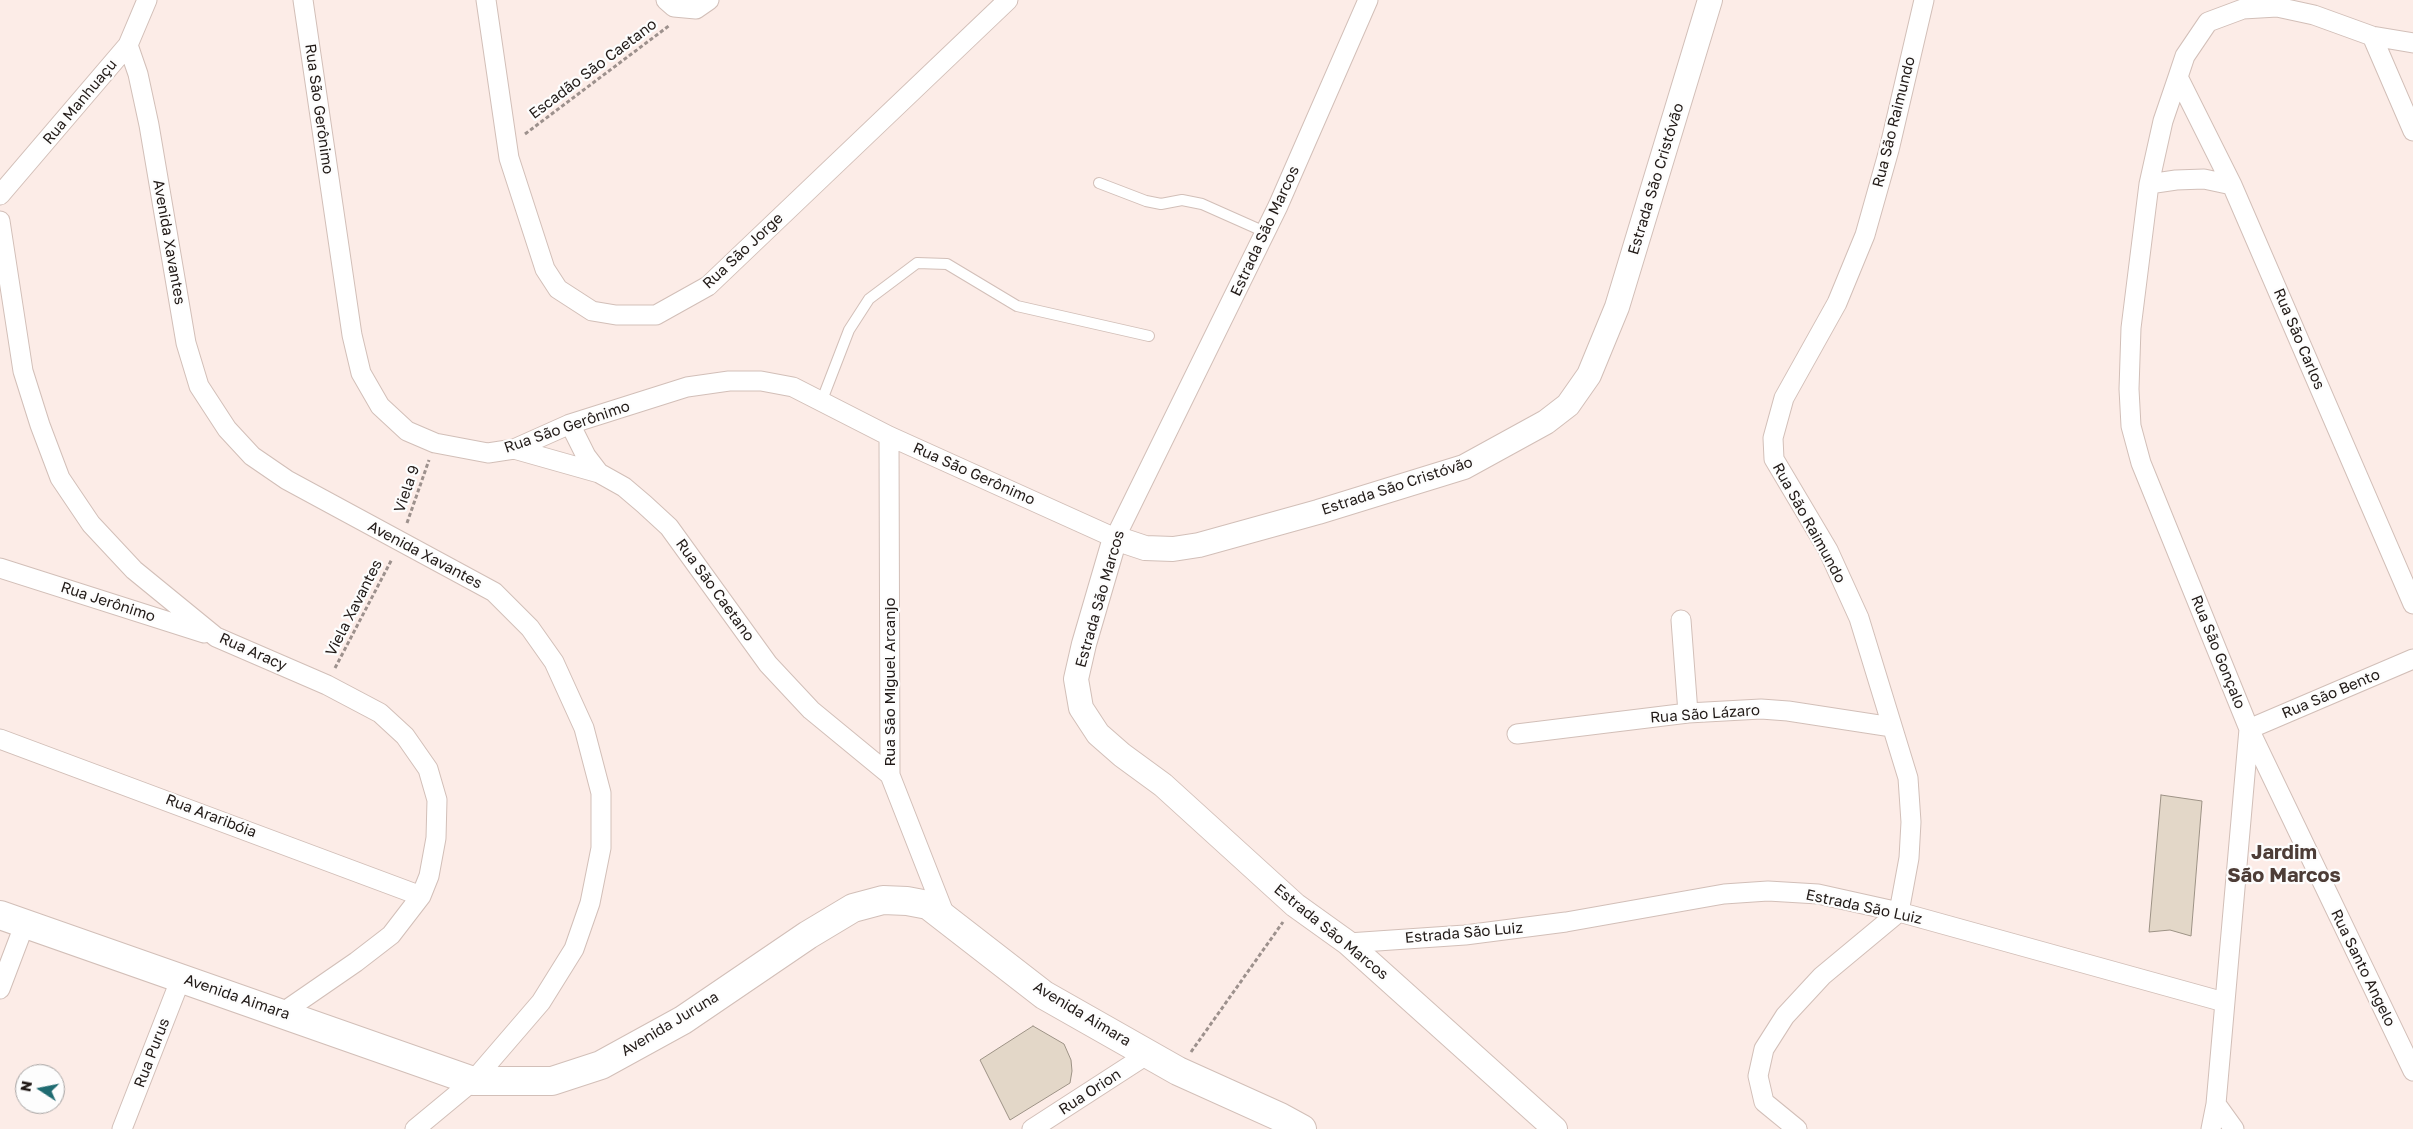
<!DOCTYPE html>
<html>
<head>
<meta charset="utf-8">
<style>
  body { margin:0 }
  #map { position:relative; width:2413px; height:1129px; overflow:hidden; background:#fcece7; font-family:"Golos Text",sans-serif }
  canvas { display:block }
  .north { position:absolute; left:15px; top:1064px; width:50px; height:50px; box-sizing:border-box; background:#fdfdfd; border:1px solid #a5a2a1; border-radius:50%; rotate:281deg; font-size:14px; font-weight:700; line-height:20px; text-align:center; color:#211a17 }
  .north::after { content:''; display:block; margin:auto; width:18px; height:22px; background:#1f6b71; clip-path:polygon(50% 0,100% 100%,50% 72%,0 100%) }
</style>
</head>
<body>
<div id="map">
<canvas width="2413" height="1129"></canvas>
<div class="north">N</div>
</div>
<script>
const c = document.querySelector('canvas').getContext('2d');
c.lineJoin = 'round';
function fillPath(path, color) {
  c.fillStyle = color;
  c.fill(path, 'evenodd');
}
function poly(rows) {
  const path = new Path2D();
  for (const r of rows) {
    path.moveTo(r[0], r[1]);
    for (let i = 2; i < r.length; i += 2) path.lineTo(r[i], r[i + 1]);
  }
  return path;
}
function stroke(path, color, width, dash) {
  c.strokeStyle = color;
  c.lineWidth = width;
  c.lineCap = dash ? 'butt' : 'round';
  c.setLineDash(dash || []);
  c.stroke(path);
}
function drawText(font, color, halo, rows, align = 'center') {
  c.font = font + ' "Golos Text",sans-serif';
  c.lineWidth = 4.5;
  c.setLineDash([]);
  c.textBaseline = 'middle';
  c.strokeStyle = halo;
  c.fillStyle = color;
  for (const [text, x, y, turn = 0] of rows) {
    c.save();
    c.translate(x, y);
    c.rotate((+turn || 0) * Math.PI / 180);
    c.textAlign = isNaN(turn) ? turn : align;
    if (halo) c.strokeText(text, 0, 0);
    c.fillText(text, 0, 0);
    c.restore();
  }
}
const building = poly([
  [2161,795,2202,801,2191,936,2170,930,2149,932,2161,795],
  [1033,1026,1064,1044,1071,1060,1072,1071,1070,1083,1010,1120,980,1060,1033,1026]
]);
fillPath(building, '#e3d7c8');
stroke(building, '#9d9285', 1);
const service = poly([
  [1099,183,1146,201,1161,204,1182,200,1202,204,1265,232],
  [822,400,849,330,869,299,917,263,947,264,1017,306,1149,336]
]);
const minor = poly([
  [303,0,352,335,361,373,380,406,407,431,435,443,488,453,514,449,570,424,687,387,729,381,761,381,793,387,889,436,1115,538,1278,206,1368,0],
  [486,0,509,158,545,269,558,289,592,311,616,315,656,315,708,286,1008,0],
  [666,0,674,7,696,9,709,0],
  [2372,36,2413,131],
  [128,45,138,74,149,125,186,343,199,386,227,429,252,456,287,480,494,592,530,628,554,662,584,728,601,793,601,848,590,903,574,949,541,1002,473,1081,415,1129],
  [2178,77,2232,185,2413,604],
  [2149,184,2176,180,2204,179,2232,185],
  [0,195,128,45,147,0],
  [0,221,23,371,40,425,60,478,91,524,134,570,216,637,327,685,380,713,405,736,428,769,437,800,436,838,429,876,421,896,391,935,356,962,282,1013],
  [570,424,586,456,599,473],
  [889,436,890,775,946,918],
  [514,449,599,473,624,487,644,504,669,527,768,664,811,710,890,775],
  [0,568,204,633],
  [1681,620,1688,713],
  [2413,659,2249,729,2413,1071],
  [1517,734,1688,713,1761,709,1788,711,1892,727],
  [0,739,421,896],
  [1348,943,1465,935,1566,922,1724,894,1768,891,1818,894,1899,912,2224,1002],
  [0,989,25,923],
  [2216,1104,2234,1129],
  [122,1129,181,978],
  [1032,1129,1148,1054],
  [1797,1129,1764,1102,1758,1076,1764,1049,1785,1016,1822,976,1899,912,1909,858,1911,822,1908,778,1859,618,1828,550,1774,459,1773,438,1784,398,1837,303,1865,235,1889,150,1924,0],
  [2211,1129,2216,1104,2249,729,2141,463,2131,426,2129,389,2131,328,2149,184,2163,121,2178,77,2185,56,2208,22,2243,9,2277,7,2314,15,2372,36,2413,43]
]);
const tertiary = poly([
  [1555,1129,1348,943,1295,905,1163,785,1122,755,1098,734,1081,708,1076,679,1084,644,1115,538,1145,548,1173,549,1199,545,1318,512,1464,467,1546,422,1568,405,1589,375,1617,307,1710,0]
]);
const secondary = poly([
  [0,915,473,1081,552,1081,601,1065,683,1020,808,935,853,908,883,900,907,901,928,905,1044,995,1178,1071,1280,1117,1302,1129]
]);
stroke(service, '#d2bfb8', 12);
stroke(minor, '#d2bfb8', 21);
stroke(tertiary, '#d2bfb8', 26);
stroke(secondary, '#d2bfb8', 30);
stroke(poly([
  [525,134,670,25],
  [407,523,429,460],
  [335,668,392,559],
  [1191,1052,1283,922]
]), '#9d918d', 3, [4, 2.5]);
stroke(service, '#fff', 10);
stroke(minor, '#fff', 19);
stroke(tertiary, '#fff', 24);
stroke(secondary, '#fff', 28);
drawText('15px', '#211a17', '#fdfdfd', [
  ["Escadão São Caetano",593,69,-37],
  ["Rua Manhuaçu",80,102,-50],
  ["Rua São Gerônimo",319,109,82],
  ["Rua São Raimundo",1894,122,-76],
  ["Estrada São Cristóvão",1656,179,-73],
  ["Estrada São Marcos",1265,231,-65],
  ["Avenida Xavantes",169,242,80],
  ["Rua São Jorge",743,251,-43],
  ["Rua São Carlos",2299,339,67],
  ["Rua São Gerônimo",567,427,-19],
  ["Rua São Gerônimo",974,474,24],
  ["Estrada São Cristóvão",1397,486,-18],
  ["Viela 9",407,489,-71],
  ["Rua São Raimundo",1809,523,61],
  ["Avenida Xavantes",425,555,28],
  ["Rua São Caetano",715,590,54],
  ["Estrada São Marcos",1100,599,-74],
  ["Rua Jerônimo",108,602,18],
  ["Viela Xavantes",354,608,-63],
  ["Rua Aracy",253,652,24],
  ["Rua São Gonçalo",2218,652,68],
  ["Rua São Miguel Arcanjo",890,682,-90],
  ["Rua São Bento",2331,694,-23],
  ["Rua São Lázaro",1705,714,-4],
  ["Rua Araribóia",211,816,21],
  ["Estrada São Luiz",1864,907,12],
  ["Estrada São Marcos",1331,932,39],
  ["Estrada São Luiz",1464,933,-5],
  ["Rua Santo Angelo",2363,968,64],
  ["Avenida Aimara",237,997,19],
  ["Avenida Aimara",1082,1014,31],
  ["Avenida Juruna",670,1024,-31],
  ["Rua Purus",152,1053,-69],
  ["Rua Orion",1090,1092,-33]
]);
drawText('bold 20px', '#4d3d37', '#fdfdfd', [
  ["Jardim",2284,853],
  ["São Marcos",2284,876]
]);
</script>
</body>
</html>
